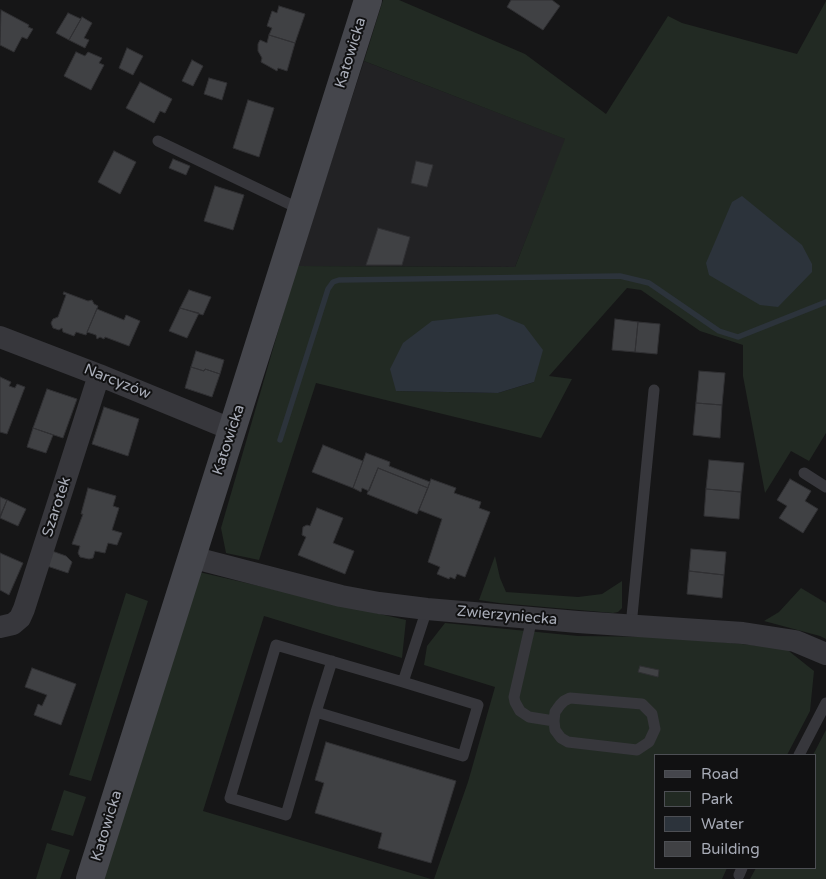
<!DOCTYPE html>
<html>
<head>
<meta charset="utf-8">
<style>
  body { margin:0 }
  #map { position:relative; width:826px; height:879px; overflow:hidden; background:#161617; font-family:"Varela Round",sans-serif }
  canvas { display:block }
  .legend { position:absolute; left:654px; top:754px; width:162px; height:115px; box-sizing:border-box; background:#111112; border:1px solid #4d4f54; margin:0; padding:6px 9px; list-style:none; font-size:15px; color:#a8acb7 }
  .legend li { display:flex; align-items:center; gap:10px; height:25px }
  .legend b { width:25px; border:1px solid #4d4f54 }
</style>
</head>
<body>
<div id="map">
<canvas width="826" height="879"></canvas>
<ul class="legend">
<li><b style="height:6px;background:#45464c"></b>Road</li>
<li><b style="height:14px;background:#222a23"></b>Park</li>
<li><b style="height:14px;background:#2c333b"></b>Water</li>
<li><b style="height:14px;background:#404144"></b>Building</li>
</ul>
</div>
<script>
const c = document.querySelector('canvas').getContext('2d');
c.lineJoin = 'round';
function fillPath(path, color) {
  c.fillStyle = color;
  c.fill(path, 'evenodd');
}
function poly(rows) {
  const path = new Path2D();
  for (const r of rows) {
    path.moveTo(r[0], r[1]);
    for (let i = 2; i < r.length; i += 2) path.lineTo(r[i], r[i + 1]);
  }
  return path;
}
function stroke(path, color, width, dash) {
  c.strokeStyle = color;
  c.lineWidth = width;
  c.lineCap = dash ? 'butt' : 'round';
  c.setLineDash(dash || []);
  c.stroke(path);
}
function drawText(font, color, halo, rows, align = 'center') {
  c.font = font + ' "Varela Round",sans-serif';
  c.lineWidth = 4;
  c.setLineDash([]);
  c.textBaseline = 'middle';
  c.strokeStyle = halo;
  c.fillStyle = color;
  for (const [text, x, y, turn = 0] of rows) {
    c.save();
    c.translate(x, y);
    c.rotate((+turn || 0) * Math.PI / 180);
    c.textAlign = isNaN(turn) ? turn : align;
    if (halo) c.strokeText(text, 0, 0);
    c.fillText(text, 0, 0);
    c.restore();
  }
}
fillPath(poly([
  [364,61,566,139,515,267,297,266]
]), '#222224');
fillPath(poly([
  [383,0,399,0,525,54,606,114,668,16,682,23,797,54,826,1,826,433,809,461,791,451,765,493,743,376,743,345,700,331,641,290,627,288,549,376,572,379,541,438,316,383,259,560,226,553,221,528,297,266,515,267,565,139,364,61],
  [534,382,498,393,397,391],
  [495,556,500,578,506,592,578,597,602,594,622,581,622,608,618,612,613,613,499,603,479,600],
  [199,572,406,620,402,658,264,616,203,811,431,879,102,879],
  [801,588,826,603,826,639,820,636,764,621,779,612],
  [126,593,148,601,91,781,69,775],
  [445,623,578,636,666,637,785,648,814,671,810,711,787,755,655,755,655,868,727,868,722,879,434,879,468,782,495,687,424,665,427,646],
  [826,730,826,879,750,879,756,868,815,868,815,755,813,755],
  [64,790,86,797,73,836,51,830],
  [47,843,70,850,60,879,36,879]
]), '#222a23');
fillPath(poly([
  [742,196,802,245,812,264,812,272,778,307,760,305,709,275,706,263,732,202],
  [497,314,524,325,543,350,534,382,498,393,396,391,390,369,403,343,432,321]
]), '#2c333b');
stroke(poly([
  [280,440,328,289,333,282,339,280,620,276,649,283,719,331,738,337,826,302]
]), '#2c333b', 5.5);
const building = poly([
  [511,0,552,0,560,6,543,30,507,7,511,0],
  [279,6,305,14,295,43,269,35,272,28,267,26,272,11,277,13,279,6],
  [1,10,29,25,28,27,33,29,27,39,22,37,14,52,0,45,1,10],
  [68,13,81,19,69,40,56,33,68,13],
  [82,17,92,23,84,38,89,40,85,48,69,40,82,17],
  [269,35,295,43,287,71,278,68,277,71,261,62,262,58,258,51,258,44,260,40,267,43,269,35],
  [127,48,143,56,133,75,119,68,127,48],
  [76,52,85,56,88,52,102,58,99,63,104,65,91,90,64,76,76,52],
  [192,60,203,66,193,86,182,81,192,60],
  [209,78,227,83,222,100,204,94,209,78],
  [140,82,172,99,165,113,160,111,154,123,126,108,140,82],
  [248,100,274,108,259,157,233,148,248,100],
  [114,151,136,162,120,194,98,182,114,151],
  [173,159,190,166,186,175,169,168,173,159],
  [416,161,433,165,427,187,411,183,416,161],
  [215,186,244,195,233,230,204,221,215,186],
  [378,228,410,237,402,265,366,265,378,228],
  [189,290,211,297,203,315,180,308,189,290],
  [64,292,88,301,92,300,94,304,98,306,86,335,76,332,74,336,63,332,62,328,59,330,53,328,51,323,53,319,58,317,66,295,63,294,64,292],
  [180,308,199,313,187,338,169,331,180,308],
  [97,309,124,320,126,315,140,321,129,346,105,337,104,339,100,337,97,339,96,335,87,332,97,309],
  [615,319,638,322,635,352,612,350,615,319],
  [638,322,660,324,657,354,635,352,638,322],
  [196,351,224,360,220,374,205,369,204,371,191,367,196,351],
  [191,367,204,371,205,369,220,374,212,397,185,388,191,367],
  [699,371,725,373,722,405,696,403,699,371],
  [0,377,11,382,9,386,15,388,17,384,25,387,7,434,0,432,0,377],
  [47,389,77,399,63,438,33,428,47,389],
  [696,403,722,405,720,438,693,435,696,403],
  [104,407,139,419,128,456,92,444,104,407],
  [33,428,53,435,46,453,27,447,33,428],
  [323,445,363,461,353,488,312,472,323,445],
  [366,453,390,462,389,466,430,482,428,488,378,468,369,491,362,488,361,492,353,488,366,453],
  [709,460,744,463,741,492,706,489,709,460],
  [378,468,428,488,417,514,367,494,378,468],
  [431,479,456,488,454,493,481,502,479,508,490,512,465,577,457,574,455,579,450,577,449,579,437,574,440,567,428,562,442,519,419,510,431,479],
  [790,479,811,491,805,501,818,509,803,533,779,518,787,506,777,500,790,479],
  [88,488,116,496,113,506,119,508,112,530,122,533,117,545,108,543,105,553,95,551,93,558,89,559,80,557,78,553,80,546,72,544,83,514,81,514,88,488],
  [706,489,741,492,739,519,704,516,706,489],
  [0,497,7,500,0,516,0,497],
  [7,500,26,509,18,526,0,518,7,500],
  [317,508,343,518,333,543,354,551,345,574,298,555,306,537,302,535,303,527,307,525,310,526,317,508],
  [691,549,726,552,724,575,689,571,691,549],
  [52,551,66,556,72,562,68,573,47,566,52,551],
  [0,553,23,563,9,595,0,590,0,553],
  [689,571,724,575,722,598,687,594,689,571],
  [640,666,659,670,658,677,638,672,640,666],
  [32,668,76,684,61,725,34,715,38,704,42,706,47,695,25,687,32,668],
  [326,742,456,781,431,863,378,848,382,833,315,813,324,783,315,780,326,742]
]);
fillPath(building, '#404144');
stroke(building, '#303033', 1);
stroke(poly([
  [158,141,302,210],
  [804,473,826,487],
  [532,618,514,697,515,702,520,711,529,717,554,721,555,730,561,738,568,742,637,750,649,742,655,729,652,714,642,704,570,698,564,701,560,705,555,712,554,721],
  [631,626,654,390],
  [403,682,478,705,463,756,316,712,286,815,230,798,276,645,403,682,427,609],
  [316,712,332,661],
  [799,755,826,703],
  [739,875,742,868]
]), '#37373c', 11);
stroke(poly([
  [0,337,99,375,233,430],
  [191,557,341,596,379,603,427,609,578,622,743,633,795,641,826,654],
  [0,627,13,624,20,618,24,609,99,375]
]), '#37373c', 22);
stroke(poly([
  [90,879,368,0]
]), '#45464c', 28);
drawText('15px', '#a8acb7', '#111112', [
  ["Katowicka",351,53,-73],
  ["Narcyzów",117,382,22],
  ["Katowicka",229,440,-72],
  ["Szarotek",57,507,-72],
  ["Zwierzyniecka",507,616,5],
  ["Katowicka",107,826,-73]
]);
</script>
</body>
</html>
